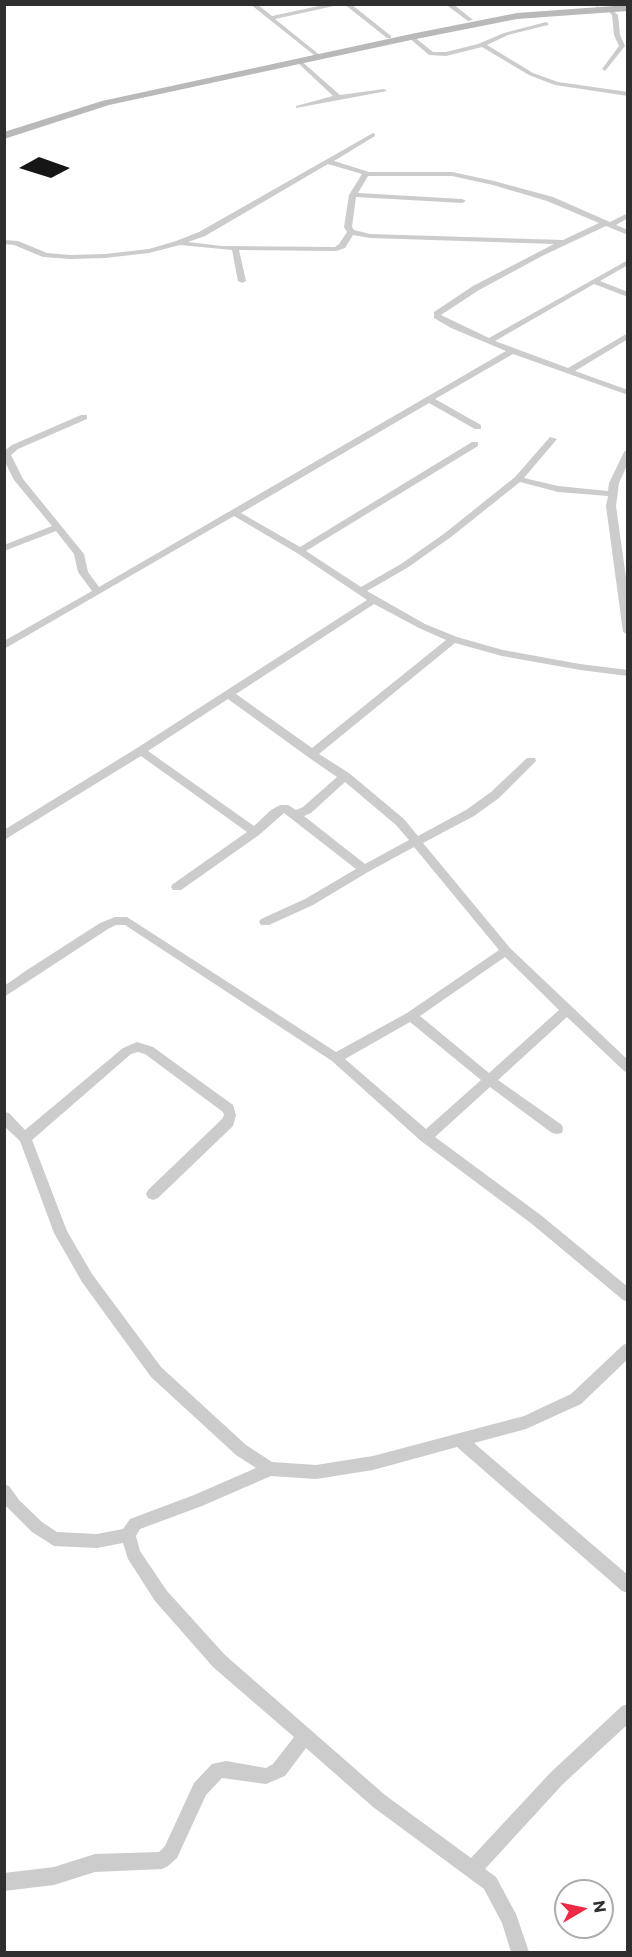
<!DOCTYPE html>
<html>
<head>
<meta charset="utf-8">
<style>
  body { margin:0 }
  #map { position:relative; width:632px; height:1957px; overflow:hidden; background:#fff; font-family:Commissioner,sans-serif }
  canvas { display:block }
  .frame { position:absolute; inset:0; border:6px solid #2f2f2f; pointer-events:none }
  .north { position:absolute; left:554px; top:1879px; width:60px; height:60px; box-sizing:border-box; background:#fff; border:2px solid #acacac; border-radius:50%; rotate:81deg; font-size:16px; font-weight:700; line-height:24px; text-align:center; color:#2f2f2f }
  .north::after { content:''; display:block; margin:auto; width:21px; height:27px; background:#ed2944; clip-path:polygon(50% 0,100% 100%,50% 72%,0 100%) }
</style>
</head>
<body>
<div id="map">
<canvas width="632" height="1957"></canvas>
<div class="frame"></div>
<div class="north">N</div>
</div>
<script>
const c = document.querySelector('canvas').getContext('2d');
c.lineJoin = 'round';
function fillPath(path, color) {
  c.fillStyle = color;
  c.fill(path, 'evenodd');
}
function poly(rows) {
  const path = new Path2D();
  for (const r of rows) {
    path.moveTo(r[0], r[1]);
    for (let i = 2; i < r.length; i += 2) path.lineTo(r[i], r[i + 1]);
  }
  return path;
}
fillPath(poly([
  [39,157,70,168,51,178,19,168]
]), '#161616');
fillPath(poly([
  [250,4,257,4,272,16,328,4,343,4,275,19,321,56,321,58,319,59,250,4],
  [344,4,351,4,391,36,391,38,387,38,344,4],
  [445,4,453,4,473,20,468,21,445,4],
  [594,4,600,4,600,5,597,7,594,4],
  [609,7,618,15,620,35,625,46,605,71,602,69,619,46,614,35,612,15,606,9,609,7],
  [546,22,549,24,548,25,508,35,487,45,533,73,558,82,628,92,628,96,555,85,529,75,482,47,446,56,429,55,408,37,413,36,433,52,446,52,478,44,504,33,546,22],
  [299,59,340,95,384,89,387,91,296,108,296,106,333,96,297,62,296,61,299,59],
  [373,133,375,134,375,136,334,161,369,172,452,172,494,181,553,197,610,222,628,213,628,218,616,225,628,230,628,235,606,226,544,255,479,290,441,315,489,338,628,260,628,265,600,281,628,292,628,297,594,284,495,341,568,368,628,333,628,339,575,371,628,390,628,395,513,354,435,399,481,425,481,429,475,429,429,403,241,513,300,547,472,442,478,442,478,446,306,551,361,587,401,564,445,533,515,477,550,437,557,439,524,478,558,486,608,491,609,483,624,452,628,449,628,463,619,483,616,506,628,592,628,635,623,632,606,506,608,496,558,492,520,482,451,537,407,568,367,591,425,624,457,637,503,650,580,664,628,670,628,676,580,670,502,656,455,643,319,754,349,773,404,819,418,836,466,810,491,792,527,758,535,758,536,761,499,798,474,816,423,843,510,948,628,1060,628,1073,624,1071,567,1017,498,1080,562,1125,563,1129,562,1133,557,1134,552,1133,490,1087,435,1137,542,1216,628,1287,628,1302,623,1300,532,1224,421,1141,332,1061,125,925,116,925,108,929,4,997,4,986,27,970,100,923,115,917,127,917,336,1052,407,1013,499,950,414,847,368,872,313,905,269,925,261,925,259,922,261,919,305,899,356,869,284,813,259,835,181,890,173,890,171,887,173,884,247,832,141,756,4,840,4,830,137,748,367,600,297,553,234,516,4,649,4,641,92,591,78,572,74,554,56,531,4,551,4,545,52,526,14,480,4,460,4,451,12,445,81,415,87,415,87,419,18,449,11,455,23,479,84,554,88,572,99,587,506,351,451,328,434,318,434,312,473,286,554,244,370,238,353,235,345,248,336,251,239,250,246,281,242,283,238,281,232,250,180,245,149,253,105,258,70,259,43,257,14,245,4,244,4,240,18,241,47,253,70,255,105,254,149,249,176,241,199,232,373,133],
  [328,164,362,174,349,195,344,227,347,232,339,244,335,247,222,246,188,242,205,236,328,164],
  [368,176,452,176,493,185,547,201,599,223,563,240,370,234,354,230,352,227,356,197,462,203,466,201,462,199,358,193,368,176],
  [374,604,419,628,446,640,312,748,236,694,374,604],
  [228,699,308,757,337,777,303,807,296,810,288,805,280,805,271,810,254,826,148,751,228,699],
  [345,782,396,825,409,840,365,864,304,816,311,813,345,782],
  [505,957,559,1010,489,1073,420,1016,505,957],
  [410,1022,481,1080,426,1129,345,1059,410,1022],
  [137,1042,153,1047,233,1105,236,1115,233,1126,158,1198,153,1200,148,1198,146,1194,148,1190,222,1119,224,1115,223,1112,145,1054,138,1052,131,1054,32,1140,67,1231,92,1274,161,1367,246,1445,272,1462,316,1465,373,1456,524,1416,571,1394,623,1345,628,1343,628,1359,581,1404,526,1429,474,1443,628,1575,628,1593,622,1591,457,1447,373,1470,316,1479,271,1476,202,1506,140,1529,136,1536,140,1551,167,1591,225,1655,385,1795,471,1858,551,1772,622,1706,628,1704,628,1724,563,1784,485,1869,496,1877,516,1914,529,1952,511,1952,502,1923,484,1889,373,1807,306,1748,285,1776,266,1784,222,1778,206,1795,177,1858,168,1866,162,1869,95,1872,54,1885,4,1891,4,1873,54,1867,95,1854,159,1852,165,1846,194,1783,212,1764,226,1761,266,1768,273,1764,294,1737,213,1667,155,1601,128,1559,123,1543,97,1548,54,1546,32,1532,4,1504,4,1484,9,1486,19,1500,42,1522,57,1532,97,1534,123,1529,130,1519,194,1495,256,1468,236,1455,151,1377,82,1282,54,1233,20,1141,4,1126,4,1112,9,1113,25,1130,123,1048,137,1042]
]), '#ccc');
fillPath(poly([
  [628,5,628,11,517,19,411,40,109,105,4,139,4,132,102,101,411,34,517,13,628,5]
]), '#b9b9b9');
</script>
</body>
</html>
